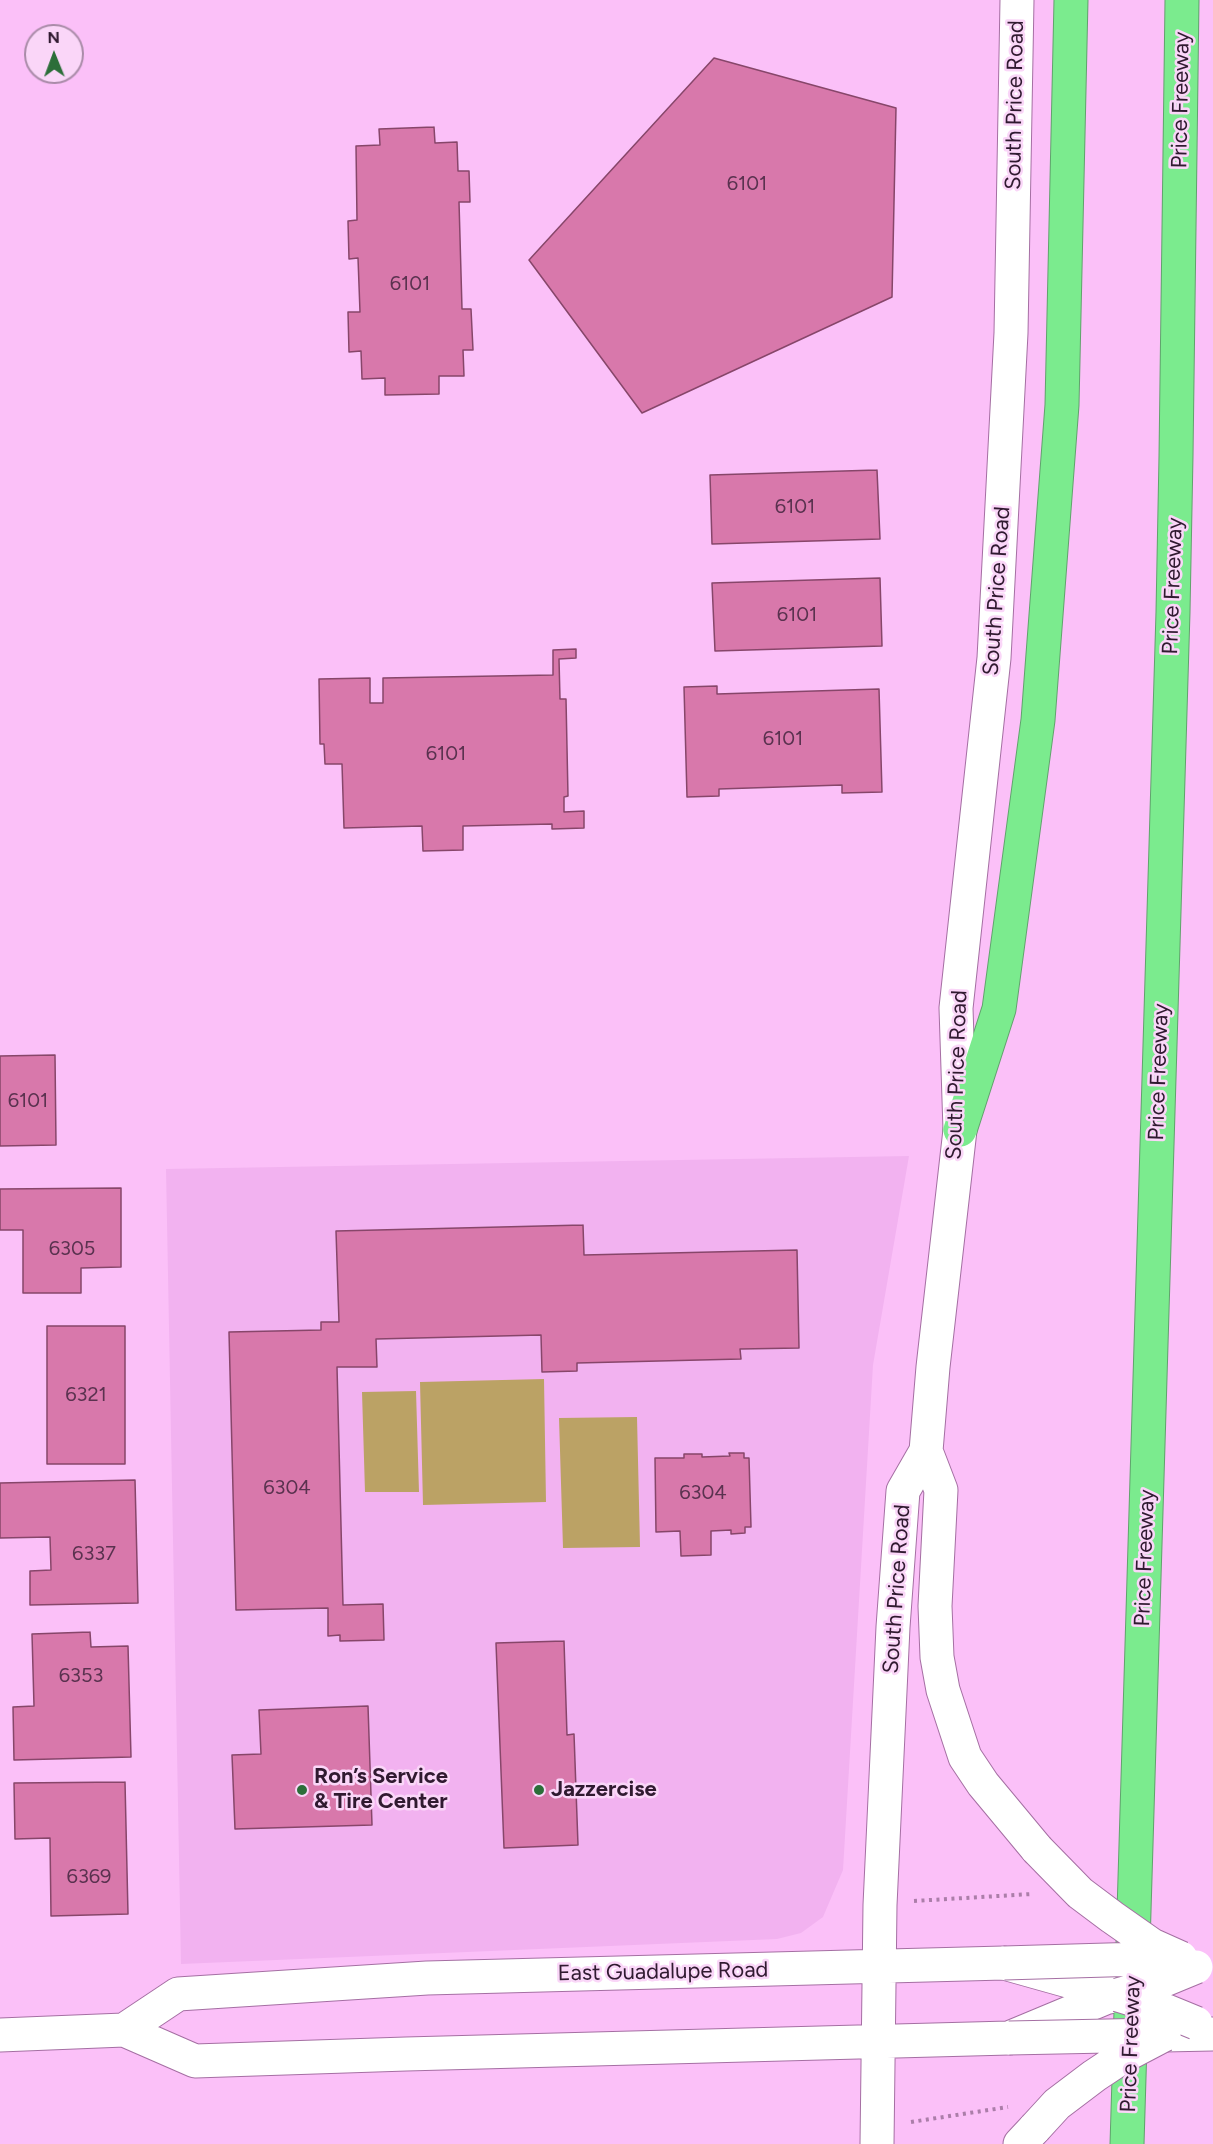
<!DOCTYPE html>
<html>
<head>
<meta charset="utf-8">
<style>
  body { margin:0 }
  #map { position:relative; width:1213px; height:2144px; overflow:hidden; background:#fbc0f8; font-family:Figtree,sans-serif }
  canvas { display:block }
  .north { position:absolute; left:24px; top:24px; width:60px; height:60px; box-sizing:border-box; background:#fad6f8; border:2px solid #a98ba8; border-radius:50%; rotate:359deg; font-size:16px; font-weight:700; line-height:24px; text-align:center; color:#301a30 }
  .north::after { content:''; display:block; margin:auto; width:21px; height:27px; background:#2c6e39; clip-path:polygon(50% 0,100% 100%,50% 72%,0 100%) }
</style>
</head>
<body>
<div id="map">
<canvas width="1213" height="2144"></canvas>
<div class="north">N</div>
</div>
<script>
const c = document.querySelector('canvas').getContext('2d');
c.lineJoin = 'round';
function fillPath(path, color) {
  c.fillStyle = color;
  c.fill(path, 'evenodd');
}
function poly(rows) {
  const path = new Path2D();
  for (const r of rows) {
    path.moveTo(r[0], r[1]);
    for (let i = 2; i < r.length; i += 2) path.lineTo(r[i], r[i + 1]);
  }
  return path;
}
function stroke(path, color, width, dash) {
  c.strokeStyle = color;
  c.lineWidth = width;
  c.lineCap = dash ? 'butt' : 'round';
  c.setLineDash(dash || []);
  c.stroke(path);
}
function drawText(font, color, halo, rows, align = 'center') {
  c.font = font + ' Figtree,sans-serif';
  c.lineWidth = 5;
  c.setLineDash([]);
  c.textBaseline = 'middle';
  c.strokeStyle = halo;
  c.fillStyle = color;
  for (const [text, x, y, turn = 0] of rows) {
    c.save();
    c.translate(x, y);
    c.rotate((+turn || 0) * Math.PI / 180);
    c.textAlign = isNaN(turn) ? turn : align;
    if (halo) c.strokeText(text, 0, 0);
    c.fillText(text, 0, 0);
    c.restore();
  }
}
fillPath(poly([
  [909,1156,873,1365,843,1870,823,1917,801,1933,777,1939,181,1964,166,1169]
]), '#f2b2f0');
fillPath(poly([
  [544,1379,546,1502,423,1505,420,1382],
  [416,1391,419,1492,365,1492,362,1392],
  [637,1417,640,1547,563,1548,559,1418]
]), '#bba265');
const building = poly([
  [714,58,896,108,892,297,642,413,529,260,714,58],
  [434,127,435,143,457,142,458,171,469,171,470,202,459,202,462,309,471,309,473,350,463,350,464,376,439,376,439,394,385,395,385,378,362,379,361,351,349,352,348,312,360,312,358,258,349,259,348,221,357,220,356,146,380,145,379,129,434,127],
  [877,470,880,539,712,544,710,475,877,470],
  [880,578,882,646,715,651,712,583,880,578],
  [576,649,576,658,559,659,560,699,566,699,568,796,564,797,564,812,584,811,584,828,552,829,552,824,463,826,463,850,423,851,422,826,344,828,342,764,325,764,324,744,320,744,319,679,370,678,370,703,383,703,383,678,553,675,553,650,576,649],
  [717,686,717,694,879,689,882,792,842,793,842,785,719,789,719,796,687,797,684,687,717,686],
  [55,1055,56,1145,0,1146,0,1056,55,1055],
  [121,1188,121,1267,81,1268,81,1293,23,1293,23,1230,0,1230,0,1189,121,1188],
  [583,1225,584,1255,797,1250,799,1348,740,1349,741,1359,577,1363,577,1371,542,1372,541,1335,376,1339,377,1367,337,1367,343,1605,383,1604,384,1640,340,1641,340,1635,328,1636,328,1608,236,1610,229,1332,321,1330,321,1322,339,1322,336,1231,583,1225],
  [47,1326,125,1326,125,1464,47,1464,47,1326],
  [729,1453,744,1453,744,1458,749,1458,751,1527,745,1527,745,1533,731,1534,731,1530,711,1531,711,1555,681,1556,680,1531,656,1532,655,1458,684,1458,684,1454,702,1454,702,1457,730,1456,729,1453],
  [135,1480,138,1603,30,1605,30,1571,51,1570,50,1537,0,1538,0,1483,135,1480],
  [90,1632,91,1647,128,1646,131,1757,14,1760,13,1707,34,1706,32,1634,90,1632],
  [564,1641,567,1735,574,1734,578,1845,504,1848,496,1643,564,1641],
  [368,1706,372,1825,235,1829,232,1755,261,1754,259,1710,368,1706],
  [125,1782,128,1914,51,1916,50,1838,15,1839,14,1783,125,1782]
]);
fillPath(building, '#d878ab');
stroke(building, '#87466a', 1.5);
const secondary = poly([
  [926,1451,941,1490,935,1606,937,1657,943,1690,965,1757,983,1784,1037,1849],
  [124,2030,178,1994,427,1978,1004,1963,1118,1995],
  [0,2035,124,2030,195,2061,406,2054,1009,2038,1105,1998,1118,1995],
  [1164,2035,1213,2034],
  [877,2144,880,1905,893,1627,903,1491,926,1451,933,1367,960,1130,956,1008,994,658,1011,333,1017,0],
  [1020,2144,1035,2128]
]);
const motorway = poly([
  [960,1130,999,1009,1038,720,1062,405,1071,0],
  [1127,2144,1173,612,1176,456,1182,0]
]);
stroke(secondary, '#a56fa3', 35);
stroke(motorway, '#61a26d', 35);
stroke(poly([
  [914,1901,1032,1894],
  [911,2122,1008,2107]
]), '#ab7ea9', 4, [3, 4.5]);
stroke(secondary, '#fff', 33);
stroke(motorway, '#7beb8e', 33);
const secondaryBridge = poly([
  [1037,1849,1080,1893,1112,1917,1152,1945,1181,1958],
  [1004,1963,1176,1958],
  [1118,1995,1150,1986,1196,1967],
  [1118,1995,1157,2007,1196,2023],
  [1009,2038,1157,2035],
  [1035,2128,1057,2104,1094,2076,1124,2056,1164,2035]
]);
stroke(secondaryBridge, '#a56fa3', 35, []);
stroke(secondaryBridge, '#fff', 33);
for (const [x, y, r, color] of [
  [302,1790,6,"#2c6e39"],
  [539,1790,6,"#2c6e39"]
]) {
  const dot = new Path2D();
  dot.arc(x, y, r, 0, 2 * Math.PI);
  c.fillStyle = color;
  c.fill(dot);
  stroke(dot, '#fad6f8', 2);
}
drawText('20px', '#5a324f', null, [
  ["6101",747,184],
  ["6101",410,284],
  ["6101",795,507],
  ["6101",797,615],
  ["6101",783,739],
  ["6101",446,754],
  ["6101",28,1101],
  ["6305",72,1249],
  ["6321",86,1395],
  ["6304",287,1488],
  ["6304",703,1493],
  ["6337",94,1554],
  ["6353",81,1676],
  ["6369",89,1877]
]);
drawText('22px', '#301a30', '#fad6f8', [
  ["Price Freeway",1181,100,-89],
  ["South Price Road",1015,105,-89],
  ["Price Freeway",1173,586,-88],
  ["South Price Road",997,591,-86],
  ["Price Freeway",1159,1072,-88],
  ["South Price Road",957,1075,-88],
  ["Price Freeway",1145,1558,-88],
  ["South Price Road",897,1589,-86],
  ["East Guadalupe Road",663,1972,-1],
  ["Price Freeway",1131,2044,-88]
]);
drawText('bold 22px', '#301a30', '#fad6f8', [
  ["Ron’s Service",314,1777],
  ["& Tire Center",314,1802],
  ["Jazzercise",551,1790]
], 'left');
</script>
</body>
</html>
